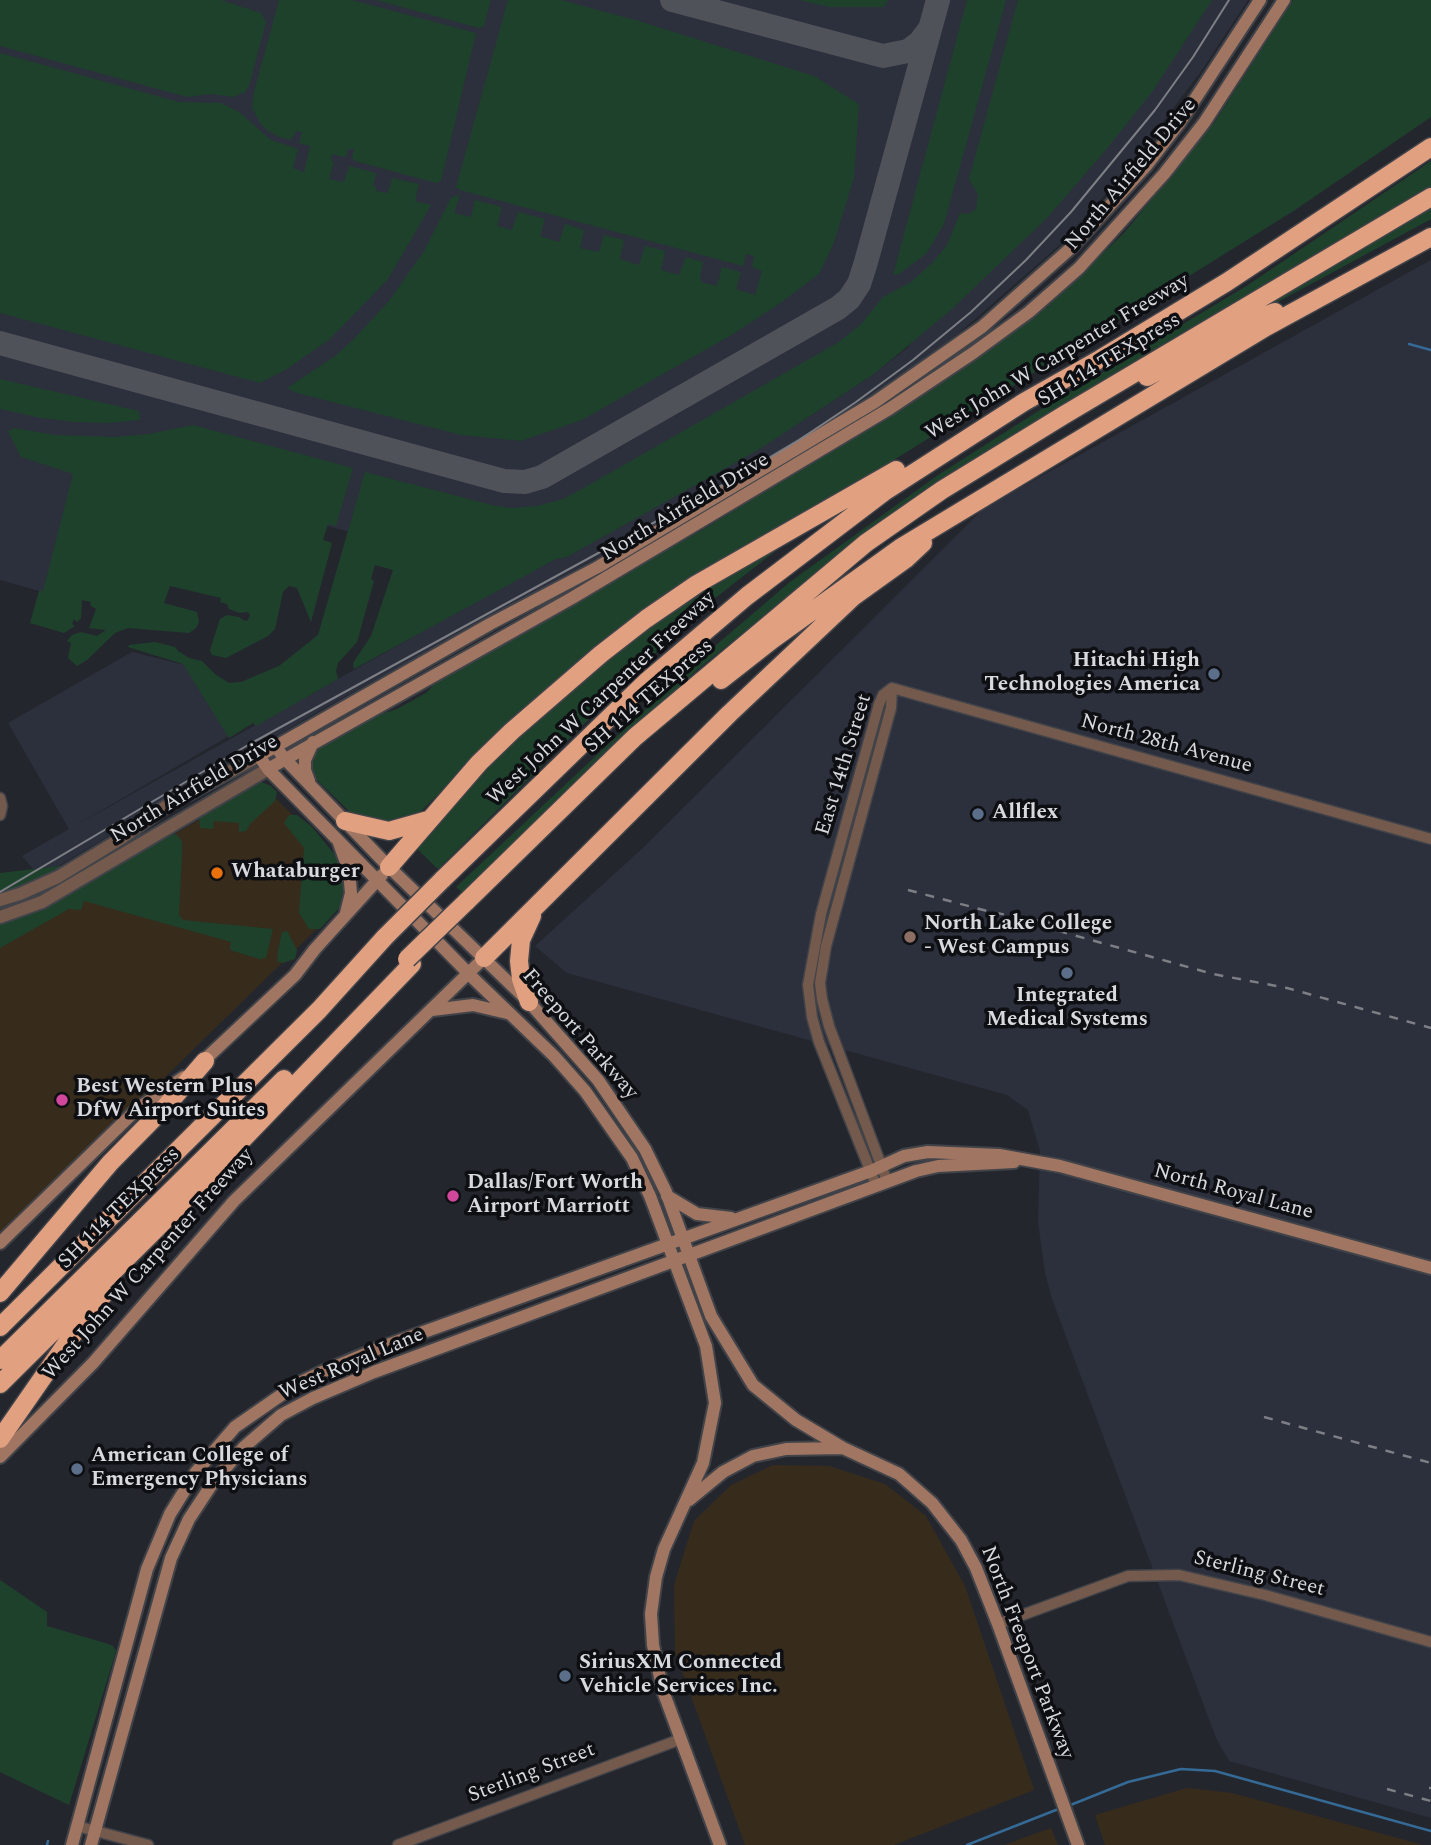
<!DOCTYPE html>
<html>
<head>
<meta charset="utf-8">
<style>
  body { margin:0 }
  canvas { display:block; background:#24262d }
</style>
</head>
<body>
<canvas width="1431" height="1845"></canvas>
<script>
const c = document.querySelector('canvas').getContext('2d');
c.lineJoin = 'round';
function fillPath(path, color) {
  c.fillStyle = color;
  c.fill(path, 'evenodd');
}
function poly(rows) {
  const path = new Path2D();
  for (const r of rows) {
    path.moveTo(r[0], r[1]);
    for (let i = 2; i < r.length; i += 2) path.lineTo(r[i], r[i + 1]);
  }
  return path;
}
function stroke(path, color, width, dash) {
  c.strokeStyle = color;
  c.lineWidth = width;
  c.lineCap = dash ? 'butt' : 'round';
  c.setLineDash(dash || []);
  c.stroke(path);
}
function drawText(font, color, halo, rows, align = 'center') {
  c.font = font + ' Spectral,serif';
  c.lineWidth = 7;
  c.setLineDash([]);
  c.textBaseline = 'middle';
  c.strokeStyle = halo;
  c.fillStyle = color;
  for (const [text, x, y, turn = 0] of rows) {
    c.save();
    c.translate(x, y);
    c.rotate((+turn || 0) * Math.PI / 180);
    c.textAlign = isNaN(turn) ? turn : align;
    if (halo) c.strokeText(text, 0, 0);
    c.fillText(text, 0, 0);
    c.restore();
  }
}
fillPath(poly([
  [261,784,330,851,325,921,0,1238,0,935],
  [773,1465,829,1466,885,1484,926,1516,965,1586,1034,1790,894,1845,745,1845,675,1652,674,1585,694,1521,731,1485],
  [1187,1788,1232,1793,1423,1845,1105,1845,1095,1815],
  [1051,1828,1058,1845,1004,1845]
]), '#372b1c');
fillPath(poly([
  [0,0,1058,0,1007,213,685,484,365,536,324,525,43,592,0,580],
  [1207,0,1248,0,1202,70,1130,166,1063,242,966,327,917,366,745,476,319,711,40,877,22,856,69,829,8,723,132,652,189,666,229,736,73,827,515,580,556,559,567,557,804,420,874,374,907,348],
  [1431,260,1431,1818,1229,1761,1216,1738,1052,1299,1045,1273,1038,1222,1040,1151,1028,1110,1007,1095,567,973,535,946,644,847,984,508]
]), '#2c2f3c');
fillPath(poly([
  [0,0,221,0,261,13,266,22,249,86,245,92,233,97,210,94,187,97,0,46],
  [279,0,352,0,476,33,441,181,436,183,355,161,352,158,354,149,348,149,347,155,343,157,332,154,331,160,334,162,329,179,344,182,349,166,376,173,373,186,376,187,376,191,388,193,392,178,419,184,415,201,431,205,388,279,330,339,287,369,260,383,0,313,0,53,179,102,221,103,239,112,271,140,298,149,293,168,304,172,310,146,299,143,302,132,296,131,291,140,279,137,268,131,260,123,252,107,254,92],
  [376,0,491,0,484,26,479,28],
  [508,0,561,0,639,21,814,76,859,104,854,178,833,245,819,274,779,304,730,336,624,396,582,420,521,441,461,435,297,393,287,388,335,356,353,340,389,301,424,251,451,198,455,196,460,195,454,213,471,217,475,200,502,207,497,226,512,230,518,212,545,219,540,236,559,242,565,224,584,230,580,248,599,252,604,235,624,240,620,259,639,265,645,246,665,251,661,270,679,275,686,257,703,262,700,278,702,282,717,286,722,267,741,272,736,289,755,295,762,271,752,267,754,256,746,254,743,266,739,265,460,190,456,187],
  [799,0,888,0,884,7,829,7],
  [967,0,1006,0,944,224,926,254,899,274,893,275],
  [1018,0,1212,0,1152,92,1105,151,1047,218,951,310,874,374,758,450,567,557,556,559,354,669,353,663,371,636,393,570,375,565,371,579,374,581,357,642,338,663,336,671,338,679,256,726,253,723,229,738,183,664,128,647,129,645,155,642,175,647,178,651,189,658,202,661,216,675,229,683,241,682,279,666,318,635,365,472,496,506,513,508,537,506,563,499,587,486,839,342,861,324,883,297,911,282,933,262,947,245,960,213,968,214,976,209,978,195,969,179],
  [1293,0,1431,0,1431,117,1295,210,807,514,535,699,416,816,391,823,366,820,351,813,312,775,309,759,311,753,322,745,372,717,397,709,426,693,438,680,709,526,976,358,1044,305,1046,308,1124,233,1214,123],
  [1431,161,1431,192,903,512,791,594,697,670,462,892,456,887,695,663,790,582,938,475,1040,410,1248,285],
  [1431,206,1431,219,1204,342],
  [0,379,139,411,140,420,108,423,75,422,41,418,0,409],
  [193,425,353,468,336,526,328,524,323,540,332,543,311,622,297,588,289,586,283,592,275,629,268,636,226,658,212,655,210,650,220,619,227,615,239,617,245,621,248,620,250,615,248,612,240,613,229,609,227,604,220,602,221,598,170,586,164,603,197,612,199,622,196,628,189,633,128,628,115,633,87,660,77,666,68,658,71,643,67,641,72,635,81,632,97,636,106,630,89,628,96,609,90,605,91,602,82,600,81,618,77,622,74,619,72,624,75,626,64,633,30,623,39,591,43,591,73,474,21,457,8,431,14,428,56,435,114,437,149,434],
  [787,542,696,613,438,869,413,845,509,741,666,610],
  [261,782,271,786,277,792,275,801,251,823,246,831,239,832,239,823,214,821,213,829,200,828,199,817,202,813],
  [289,815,297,815,312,827,335,855,340,869,343,889,340,907,320,929,309,929,299,913,304,848,284,823],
  [175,834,179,837,182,842,182,853,179,915,183,920,273,929,266,958,259,959,230,950,231,942,84,901,81,910,69,909,0,948,0,873,86,863,116,856],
  [287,931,297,950,295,959,283,963,277,961,278,951,282,932],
  [0,1580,47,1612,47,1626,105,1643,113,1646,116,1651,69,1805,0,1772]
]), '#1e412c');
stroke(poly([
  [1409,344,1431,350],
  [1068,1806,1128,1782,1181,1769,1215,1771,1431,1831],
  [47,1845,48,1841],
  [967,1845,1061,1808]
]), '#346a95', 2.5);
stroke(poly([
  [672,0,883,56,908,51,920,42,929,30],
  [0,343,504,481,525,482,542,477,838,308,849,299,859,284,866,262,938,0]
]), '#505259', 24);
const minor = poly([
  [892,688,1431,839],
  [0,798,2,806,0,815],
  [887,1181,829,1026,822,999,820,983,826,946,891,708,892,688],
  [876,1185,819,1042,812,1017,808,985,821,914,879,704,883,695,892,688],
  [998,1624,1128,1576,1179,1575,1265,1595,1431,1642],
  [77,1826,148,1845],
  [398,1845,681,1739]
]);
const tertiary = poly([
  [0,900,20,894,58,877,122,838,165,807,259,756],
  [0,917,42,902,268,769]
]);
const secondary = poly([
  [276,747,284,758,389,867,529,1002,598,1080,645,1149,666,1192,711,1316,753,1385,796,1420,843,1448,899,1474,932,1503,961,1540,976,1568,998,1624,1078,1845],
  [268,769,572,598,889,409,973,353,1029,312,1079,268,1164,174,1204,123,1284,0],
  [309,781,305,770,305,760,313,742],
  [339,843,349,871,351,893,346,913],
  [432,1010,473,1005,507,1013],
  [198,1066,295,975,315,949,382,875],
  [667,1196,697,1214,731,1218],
  [0,1243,137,1109,184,1077],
  [0,1457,93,1363,234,1201,484,958],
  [689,1500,723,1472,753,1456,786,1449,842,1448],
  [72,1845,147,1569,170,1514,196,1472,235,1427,297,1384,322,1372,382,1347,871,1171,904,1156,928,1152,999,1155,1060,1166,1431,1268],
  [91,1845,171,1558,189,1519,214,1481,244,1447,281,1415,313,1398,374,1372,916,1171,938,1166,1014,1162],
  [720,1845,663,1691,653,1645,651,1614,656,1577,664,1549,703,1463,715,1403,706,1346,650,1196,632,1158,585,1091,554,1056,475,980,268,769,259,756,490,624,598,567,875,402,982,327,1072,247,1146,166,1180,122,1260,0]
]);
const motorway = poly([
  [1147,377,1257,319,1275,312],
  [721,680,772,640,900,548,1266,327,1431,237],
  [345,821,389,831,428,820],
  [389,867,479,763,512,731,601,654,646,619,697,584,896,470],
  [442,880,648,680,747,596,884,492,1024,402,1100,359,1227,282,1431,147],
  [466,902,635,737,866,543,942,490,1064,415,1431,197],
  [484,958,729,714,853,597,906,559,923,543],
  [529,1002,521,979,519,961,521,940,532,916],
  [0,1293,110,1163,167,1105,205,1061],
  [0,1327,319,1010,385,937],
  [0,1360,284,1079],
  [0,1384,163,1222,412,964],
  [0,1439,66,1344,104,1294]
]);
stroke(minor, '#414349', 13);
stroke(tertiary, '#414349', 16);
stroke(secondary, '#414349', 16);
stroke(motorway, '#414349', 21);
stroke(minor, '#745a4d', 10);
stroke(tertiary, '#745a4d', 12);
stroke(secondary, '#a07662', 12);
stroke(motorway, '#e1a080', 18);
stroke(poly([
  [0,892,248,745,737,477,799,440,856,402,913,360,971,312,1026,260,1071,212,1155,110,1193,57,1229,0]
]), '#7d7f85', 2);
stroke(poly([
  [908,890,991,912,1051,923],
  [1041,926,1213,974,1287,988,1431,1028],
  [1264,1417,1431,1463],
  [1429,1788,1431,1788],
  [1387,1789,1431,1801]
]), '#7d7f85', 2.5, [9, 9]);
const motorwayBridge = poly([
  [385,937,442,880],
  [407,959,466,902]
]);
stroke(motorwayBridge, '#414349', 21, []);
stroke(motorwayBridge, '#e1a080', 18);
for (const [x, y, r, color] of [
  [1214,674,7,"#5c6f8a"],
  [978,814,7,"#5c6f8a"],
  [217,873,7,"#e8710a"],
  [910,937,7,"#8d6e63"],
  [1067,973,7,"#5c6f8a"],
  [62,1100,7,"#d1479c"],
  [453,1196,7,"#d1479c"],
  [77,1469,7,"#5c6f8a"],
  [565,1676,7,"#5c6f8a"]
]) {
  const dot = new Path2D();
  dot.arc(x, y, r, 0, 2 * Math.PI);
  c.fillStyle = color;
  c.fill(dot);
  stroke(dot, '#0e0f12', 2.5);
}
drawText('21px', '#d7d9de', '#0e0f12', [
  ["North Airfield Drive",1132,175,-50],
  ["West John W Carpenter Freeway",1058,358,-31],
  ["SH 114 TEXpress",1110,361,-31],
  ["North Airfield Drive",686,508,-31],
  ["SH 114 TEXpress",650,697,-41],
  ["West John W Carpenter Freeway",602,699,-43],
  ["North 28th Avenue",1166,745,15],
  ["East 14th Street",845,765,-73],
  ["North Airfield Drive",195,790,-31],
  ["Freeport Parkway",579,1035,49],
  ["North Royal Lane",1233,1193,15],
  ["SH 114 TEXpress",120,1209,-45],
  ["West John W Carpenter Freeway",149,1265,-48],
  ["West Royal Lane",352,1365,-23],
  ["Sterling Street",1259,1575,14],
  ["North Freeport Parkway",1026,1653,69],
  ["Sterling Street",532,1774,-21]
]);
drawText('bold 21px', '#d7d9de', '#0e0f12', [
  ["Hitachi High",1200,662,"right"],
  ["Technologies America",1200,686,"right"],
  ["Allflex",992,814],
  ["Whataburger",231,873],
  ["North Lake College",924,925],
  ["- West Campus",924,949],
  ["Integrated",1067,997,"center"],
  ["Medical Systems",1067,1021,"center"],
  ["Best Western Plus",76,1088],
  ["DfW Airport Suites",76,1112],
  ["Dallas/Fort Worth",467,1184],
  ["Airport Marriott",467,1208],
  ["American College of",91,1457],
  ["Emergency Physicians",91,1481],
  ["SiriusXM Connected",579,1664],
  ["Vehicle Services Inc.",579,1688]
], 'left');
</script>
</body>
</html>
